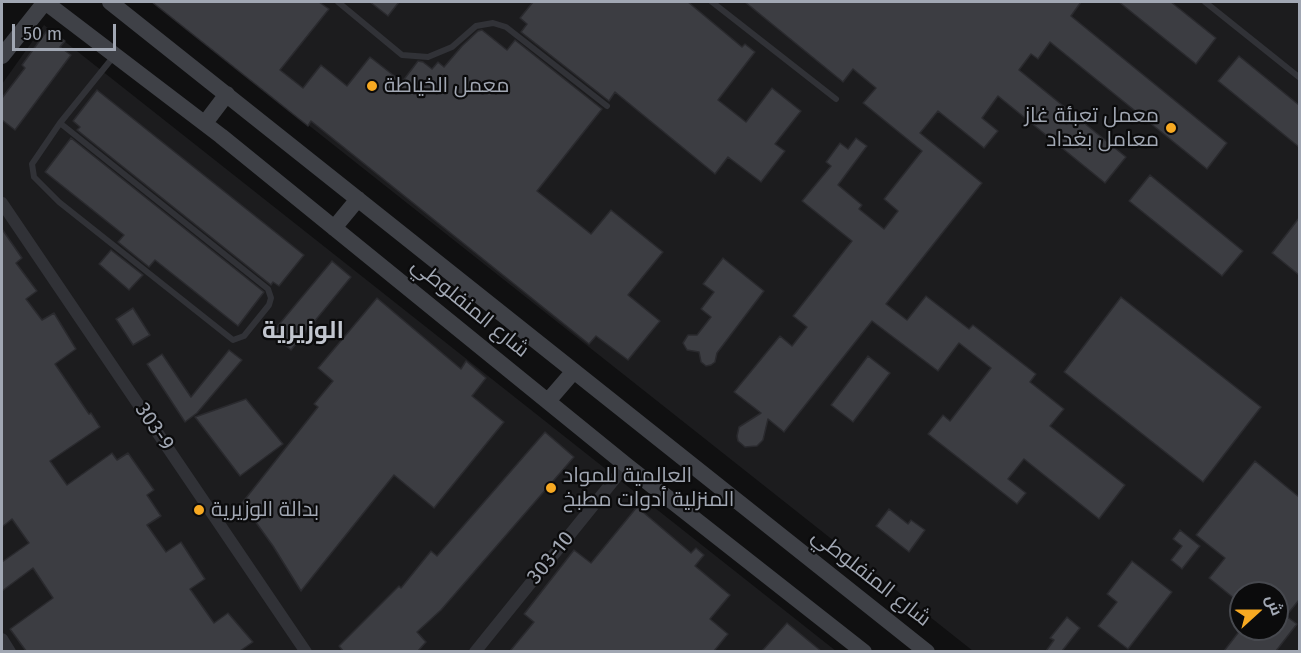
<!DOCTYPE html>
<html>
<head>
<meta charset="utf-8">
<style>
  body { margin:0 }
  #map { position:relative; width:1301px; height:653px; overflow:hidden; background:#101011; font-family:"Fira Sans",Cairo,sans-serif }
  canvas { display:block }
  .frame { position:absolute; inset:0; border:3px solid #a1a7b3; pointer-events:none }
  .north { position:absolute; left:1229px; top:581px; width:60px; height:60px; box-sizing:border-box; background:#0b0b0c; border:2px solid #47494f; border-radius:50%; rotate:69deg; font-size:16px; font-weight:700; line-height:24px; text-align:center; color:#a1a7b3 }
  .north::after { content:''; display:block; margin:auto; width:21px; height:27px; background:#f7a922; clip-path:polygon(50% 0,100% 100%,50% 72%,0 100%) }
  .scale { position:absolute; left:12px; top:24px; width:104px; height:27px; box-sizing:border-box; border:3px solid #a1a7b3; border-top:0; padding-left:8px; font-size:18px; line-height:21px; white-space:nowrap; color:#a1a7b3; -webkit-text-stroke:4px #0b0b0c; paint-order:stroke }
</style>
</head>
<body>
<div id="map">
<canvas width="1301" height="653"></canvas>
<div class="frame"></div>
<div class="north">ش</div>
<div class="scale">50 m</div>
</div>
<script>
const c = document.querySelector('canvas').getContext('2d');
c.lineJoin = 'round';
function fillPath(path, color) {
  c.fillStyle = color;
  c.fill(path, 'evenodd');
}
function poly(rows) {
  const path = new Path2D();
  for (const r of rows) {
    path.moveTo(r[0], r[1]);
    for (let i = 2; i < r.length; i += 2) path.lineTo(r[i], r[i + 1]);
  }
  return path;
}
function stroke(path, color, width, dash) {
  c.strokeStyle = color;
  c.lineWidth = width;
  c.lineCap = dash ? 'butt' : 'round';
  c.setLineDash(dash || []);
  c.stroke(path);
}
function drawText(font, color, halo, rows, align = 'center') {
  c.font = font + ' "Fira Sans",Cairo,sans-serif';
  c.lineWidth = 4.5;
  c.setLineDash([]);
  c.textBaseline = 'middle';
  c.strokeStyle = halo;
  c.fillStyle = color;
  for (const [text, x, y, turn = 0] of rows) {
    c.save();
    c.translate(x, y);
    c.rotate((+turn || 0) * Math.PI / 180);
    c.textAlign = isNaN(turn) ? turn : align;
    if (halo) c.strokeText(text, 0, 0);
    c.fillText(text, 0, 0);
    c.restore();
  }
}
fillPath(poly([
  [153,2,1299,2,1299,651,973,651],
  [1241,593,1277,593,1277,629,1241,629],
  [44,25,836,651,2,652,2,84]
]), '#1c1c1e');
const building = poly([
  [152,2,319,2,329,9,280,70,303,88,321,65,347,86,370,57,402,82,418,61,423,62,432,69,438,62,444,67,462,46,478,31,482,30,507,50,515,40,602,109,537,191,591,234,611,210,663,252,628,295,660,321,628,360,596,336,589,344,311,121,308,126,152,2],
  [370,2,399,2,388,16,370,2],
  [533,2,688,2,742,47,745,44,755,52,718,100,746,122,772,88,801,111,775,144,785,151,761,182,728,157,715,174,615,92,609,101,521,32,527,24,520,18,533,2],
  [745,2,1081,2,1071,16,1227,143,1207,169,1050,42,1038,59,1031,54,1019,70,1126,157,1105,183,998,96,982,118,998,131,984,148,938,111,920,133,982,183,886,304,907,320,926,296,969,329,973,325,1036,374,1030,382,1064,409,1050,426,1125,485,1099,519,1024,459,1008,479,1026,493,1017,504,928,434,943,415,950,421,991,368,959,343,938,371,872,321,784,432,768,419,763,440,757,446,745,447,738,441,737,436,739,427,761,413,734,392,780,336,792,346,807,327,793,316,852,241,802,201,831,166,826,162,840,143,848,149,856,138,867,146,838,185,862,205,859,209,884,229,898,211,884,199,922,151,863,103,876,88,853,69,843,82,745,2],
  [1119,2,1171,2,1216,38,1196,64,1119,2],
  [48,29,65,41,60,47,71,55,15,130,2,120,2,98,25,68,22,65,48,29],
  [1239,56,1299,105,1299,147,1218,81,1239,56],
  [97,90,304,255,279,286,273,282,271,285,77,130,80,127,73,121,97,90],
  [71,138,264,292,238,326,155,260,149,267,118,242,124,235,45,172,71,138],
  [1150,175,1243,251,1222,276,1129,201,1150,175],
  [1299,218,1299,275,1272,253,1299,218],
  [2,229,22,258,16,263,37,291,26,299,42,320,54,313,76,349,55,364,89,414,91,413,100,427,50,461,67,485,112,453,117,460,128,453,154,490,147,495,161,516,147,525,166,552,181,542,205,579,190,589,214,623,228,613,253,642,240,651,26,651,10,629,53,598,33,568,2,591,2,562,29,543,12,519,2,527,2,229],
  [111,250,143,275,129,290,99,264,111,250],
  [723,258,764,291,717,353,715,362,711,365,706,366,701,362,699,352,687,350,683,343,688,335,697,335,711,317,701,309,714,292,703,284,723,258],
  [332,261,351,277,291,350,271,334,332,261],
  [1121,297,1261,407,1203,482,1064,372,1121,297],
  [377,298,461,369,466,361,486,378,472,396,504,422,434,508,394,475,301,591,273,546,242,503,318,407,314,404,333,381,318,368,377,298],
  [133,308,150,335,133,345,116,319,133,308],
  [229,350,242,360,197,413,185,422,147,364,162,354,191,397,229,350],
  [868,356,890,373,853,422,831,405,868,356],
  [246,399,283,444,240,476,195,417,246,399],
  [545,432,574,457,441,610,417,632,426,642,418,651,343,651,339,646,399,586,401,588,431,551,437,556,545,432],
  [1255,461,1299,497,1299,600,1286,616,1297,624,1276,651,1224,651,1241,629,1277,629,1277,593,1241,593,1241,604,1209,578,1225,558,1196,535,1255,461],
  [637,507,691,553,696,548,704,555,695,566,730,595,710,619,728,634,714,651,510,651,534,622,524,614,574,550,591,563,637,507],
  [889,509,908,524,911,520,925,530,909,552,876,526,889,509],
  [1180,530,1200,546,1182,569,1171,560,1182,546,1173,539,1180,530],
  [1132,561,1172,592,1128,649,1098,626,1117,602,1107,594,1132,561],
  [1067,617,1080,628,1062,651,1046,651,1054,640,1050,638,1067,617],
  [787,623,821,651,762,651,787,623]
]);
fillPath(building, '#3c3d42');
stroke(building, '#2a2a2e', 1.5);
stroke(poly([
  [338,2,402,55,428,57,452,47,476,26,493,23,506,27,607,106],
  [712,2,836,99],
  [1205,2,1300,78],
  [60,123,268,289,271,298,269,305,244,336,233,340,59,202,34,177,32,164,60,123,114,56]
]), '#313237', 6);
stroke(poly([
  [2,203,306,652],
  [2,639,10,652],
  [475,652,626,465]
]), '#313237', 12);
stroke(poly([
  [45,2,221,136,626,465,864,652],
  [110,2,927,652],
  [2,56,45,2],
  [205,123,227,94],
  [334,228,358,199],
  [548,401,574,371]
]), '#3f4147', 16);
for (const [x, y, r, color] of [
  [372,86,6,"#f7a922"],
  [1171,128,6,"#f7a922"],
  [551,488,6,"#f7a922"],
  [199,510,6,"#f7a922"]
]) {
  const dot = new Path2D();
  dot.arc(x, y, r, 0, 2 * Math.PI);
  c.fillStyle = color;
  c.fill(dot);
  stroke(dot, '#0b0b0c', 2);
}
drawText('21px', '#a1a7b3', '#0b0b0c', [
  ["معمل الخياطة",384,86],
  ["معمل تعبئة غاز",1159,116,"right"],
  ["معامل بغداد",1159,140,"right"],
  ["العالمية للمواد",563,476],
  ["المنزلية أدوات مطبخ",563,500],
  ["بدالة الوزيرية",211,510]
], 'left');
drawText('21px', '#a1a7b3', '#0b0b0c', [
  ["شارع المنفلوطي",470,308,39],
  ["303-9",154,427,56],
  ["303-10",551,558,-51],
  ["شارع المنفلوطي",871,578,38]
]);
drawText('bold 24px', '#c2c6cf', '#0b0b0c', [
  ["الوزيرية",303,331]
]);
</script>
</body>
</html>
